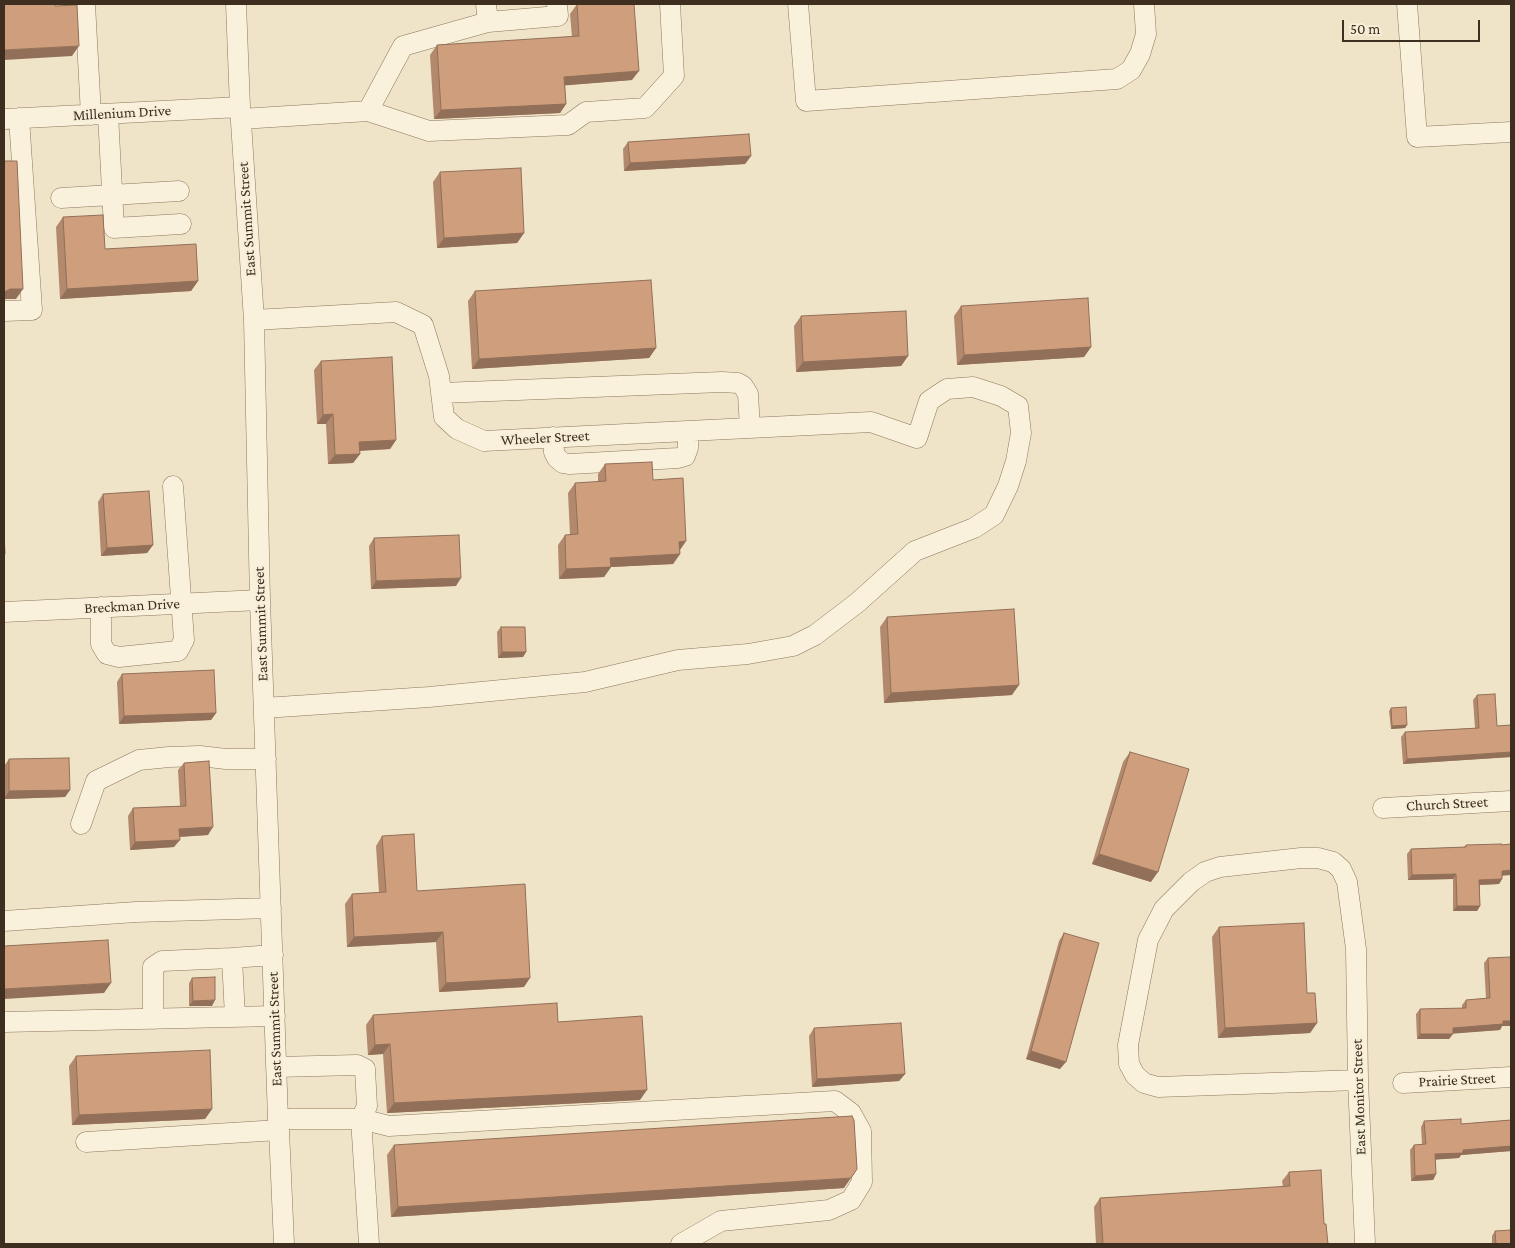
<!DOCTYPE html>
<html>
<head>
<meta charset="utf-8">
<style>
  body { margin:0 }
  #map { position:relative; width:1515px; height:1248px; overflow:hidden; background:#f0e4c8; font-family:"Crimson Pro",serif }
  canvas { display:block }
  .frame { position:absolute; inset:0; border:5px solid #3d2e20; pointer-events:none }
  .scale { position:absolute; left:1342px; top:20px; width:138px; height:22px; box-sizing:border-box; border:2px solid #3d2e20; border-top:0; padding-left:6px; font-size:15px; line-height:18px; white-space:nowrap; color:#3d2e20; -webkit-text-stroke:4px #f7eed8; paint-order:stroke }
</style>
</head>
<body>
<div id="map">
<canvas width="1515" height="1248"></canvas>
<div class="frame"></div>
<div class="scale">50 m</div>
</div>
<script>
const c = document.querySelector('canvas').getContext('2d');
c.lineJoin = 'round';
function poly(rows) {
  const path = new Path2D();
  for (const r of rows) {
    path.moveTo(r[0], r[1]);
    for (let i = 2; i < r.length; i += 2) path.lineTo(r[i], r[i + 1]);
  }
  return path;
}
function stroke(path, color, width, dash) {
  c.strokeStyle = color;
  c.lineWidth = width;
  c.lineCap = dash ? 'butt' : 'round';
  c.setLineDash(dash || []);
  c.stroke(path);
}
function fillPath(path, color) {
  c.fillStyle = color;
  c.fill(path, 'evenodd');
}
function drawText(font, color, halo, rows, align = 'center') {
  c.font = font + ' "Crimson Pro",serif';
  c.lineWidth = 4;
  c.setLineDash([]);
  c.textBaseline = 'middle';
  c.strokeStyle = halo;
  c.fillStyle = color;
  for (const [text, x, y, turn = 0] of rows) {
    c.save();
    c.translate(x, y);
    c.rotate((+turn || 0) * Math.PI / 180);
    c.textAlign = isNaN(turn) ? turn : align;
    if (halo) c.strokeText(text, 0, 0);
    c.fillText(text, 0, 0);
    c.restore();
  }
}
const minor = poly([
  [85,4,91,115],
  [236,4,240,107,254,320,260,600,278,1119,279,1130,284,1244],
  [486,4,488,22],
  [798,4,806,101,1117,79,1131,70,1140,54,1146,34,1144,4],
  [1407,4,1417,137,1511,132],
  [368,111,403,46,488,22,558,16,557,4],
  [108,114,114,228,181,224],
  [4,119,240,107],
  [241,119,368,111,429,131,568,125,586,112,645,108,674,76,670,4],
  [61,198,179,191],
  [4,311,32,310,19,118],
  [254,320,396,312,423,325,439,376,444,417,457,429,484,441,871,422,917,438,929,401,947,389,973,387,1001,396,1018,406,1021,433,1016,461,1008,486,994,515,974,528,915,551,857,603,815,635,793,646,748,654,678,660,585,682,429,697,264,708],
  [441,393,722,382,738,383,743,386,748,394,750,428],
  [553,437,554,452,557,458,563,463,570,464,678,458,685,456,688,448,688,431],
  [101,607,101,644,107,654,119,657,178,651,184,640,173,486],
  [4,612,260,600],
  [1383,808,1511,801],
  [81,824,96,781,139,760,169,757,200,756,226,759,266,759],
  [4,921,136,912,271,908],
  [232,958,273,955],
  [153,1019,153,967,162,961,232,958,235,1017],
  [4,1022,275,1016],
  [276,1067,357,1065,365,1069,367,1106,361,1119,389,1126,835,1101,851,1113,861,1131,862,1182,851,1200,829,1210,721,1221,681,1244],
  [1358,1080,1158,1087,1144,1083,1135,1075,1129,1064,1128,1045,1148,940,1164,909,1191,882,1205,872,1220,867,1301,858,1318,858,1333,862,1341,869,1347,882,1356,949,1358,1080,1365,1244],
  [1403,1083,1511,1077],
  [278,1119,361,1119,369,1244],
  [86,1142,279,1130]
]);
stroke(minor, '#8d765c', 21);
stroke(minor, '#faf1dc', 20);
fillPath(poly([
  [577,4,632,80,565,85,566,104,560,113,434,119,430,55,437,45,572,37,570,14],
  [628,142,751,156,745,164,624,171,623,149],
  [440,172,524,233,517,243,437,248,433,182],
  [63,217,105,249,198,281,191,291,60,299,56,227],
  [475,291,656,348,649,358,472,369,468,301],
  [961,306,1091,347,1084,357,957,365,954,316],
  [801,316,908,356,901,366,796,372,794,326],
  [321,361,396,440,390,449,360,451,360,454,353,463,328,464,326,424,317,424,314,370],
  [605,464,653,480,686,541,680,550,680,554,673,564,611,567,604,577,559,579,558,545,565,535,570,535,568,493,575,483,598,482,598,474],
  [103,494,153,545,147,553,101,556,98,502],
  [374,538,456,586,371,589,369,546],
  [887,617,1012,695,884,703,880,627],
  [501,627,526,652,523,657,498,658,497,632],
  [122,674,216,713,211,720,119,724,117,682],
  [1477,695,1497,726,1511,725,1511,757,1403,764,1401,737,1405,732,1475,728,1473,700],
  [1391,708,1407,725,1405,728,1391,729,1389,711],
  [1130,752,1151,882,1092,864,1123,762],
  [9,759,70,790,65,797,4,799,4,766],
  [184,763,208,835,180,837,174,847,130,850,128,816,133,808,180,806,178,770],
  [382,836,417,891,524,987,439,992,436,942,347,947,345,904,352,894,379,893,376,846],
  [1466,845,1502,876,1502,879,1499,884,1480,885,1480,906,1477,911,1453,911,1453,879,1408,880,1407,854,1411,849,1464,847],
  [1219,927,1307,993,1317,1023,1310,1033,1218,1038,1212,937],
  [1064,933,1060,1069,1026,1059,1059,941],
  [1488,958,1502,1026,1500,1030,1453,1033,1449,1039,1417,1039,1416,1014,1420,1009,1462,1008,1462,1005,1466,1000,1486,998,1484,963],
  [192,978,212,1006,189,1006,189,983],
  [373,1015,558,1022,640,1100,387,1113,383,1054,368,1055,366,1025],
  [814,1028,905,1074,899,1081,812,1087,809,1036],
  [76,1056,212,1109,205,1119,72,1125,69,1066],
  [1511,1120,1511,1151,1461,1155,1459,1158,1436,1159,1436,1174,1433,1180,1411,1181,1410,1150,1414,1145,1422,1144,1421,1127,1424,1121,1461,1124],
  [394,1145,844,1188,391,1217,387,1155],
  [1289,1172,1324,1224,1328,1244,1096,1244,1094,1207,1100,1198,1283,1187,1282,1181],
  [1495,1231,1511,1244,1492,1244,1492,1236]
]), '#b2896c');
fillPath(poly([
  [79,46,72,56,4,60,4,50],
  [639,71,632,80,558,86,564,77],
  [566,104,560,113,434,119,441,110],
  [751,156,745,164,624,171,630,163],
  [524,233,517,243,437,248,444,238],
  [198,281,191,291,60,299,67,289],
  [10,289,23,289,16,299,4,299,4,292],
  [1091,347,1084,357,957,365,964,355],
  [656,348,649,358,472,369,479,359],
  [908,356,901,366,796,372,803,362],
  [333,414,326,424,317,424,323,415],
  [396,440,390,449,353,451,359,442],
  [360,454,353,463,328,464,335,455],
  [686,541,679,551,679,542],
  [153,545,147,553,101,556,107,548],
  [680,554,673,564,611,567,604,577,559,579,566,569,610,558],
  [461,578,456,586,371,589,376,581],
  [502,652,526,652,523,657,498,658],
  [1019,685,1012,695,884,703,891,693],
  [216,713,211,720,119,724,124,716],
  [1407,725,1405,728,1391,729,1392,726],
  [1511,752,1511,757,1403,764,1407,759],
  [70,790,65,797,4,799,9,791],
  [213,827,208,835,174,837,179,829],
  [180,840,174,847,130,850,135,842],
  [1099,854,1158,872,1151,882,1092,864],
  [1511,870,1511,875,1499,876,1502,871],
  [1456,874,1453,879,1408,880,1412,875],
  [1502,879,1499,884,1476,885,1479,880],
  [1457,906,1480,906,1477,911,1453,911],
  [443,932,436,942,347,947,354,937],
  [530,978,524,987,439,992,446,983],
  [111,983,104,993,4,999,4,989],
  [215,1000,212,1006,189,1006,193,1001],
  [1503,1021,1511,1021,1511,1026,1502,1026,1500,1030,1449,1034,1453,1028],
  [1317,1023,1310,1033,1218,1038,1225,1028],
  [1420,1034,1453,1034,1449,1039,1417,1039],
  [390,1044,383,1054,368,1055,375,1045],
  [1031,1051,1066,1062,1060,1069,1026,1059],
  [905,1074,899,1081,812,1087,817,1079],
  [647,1090,640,1100,387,1113,394,1103],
  [212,1109,205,1119,72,1125,79,1115],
  [1511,1146,1511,1151,1461,1155,1459,1158,1431,1160,1435,1154,1463,1150],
  [1436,1174,1433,1180,1411,1181,1415,1176],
  [851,1178,844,1188,391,1217,398,1207]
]), '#916f58');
const building = poly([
  [4,4,55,4,55,6,77,5,79,46,4,50,4,4],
  [577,4,634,4,639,71,564,77,566,104,441,110,437,45,579,36,577,4],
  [749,134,751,156,630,163,628,142,749,134],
  [4,161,17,161,23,289,10,289,4,292,4,161],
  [521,168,524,233,444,238,440,172,521,168],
  [103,215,105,249,196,244,198,281,67,289,63,217,103,215],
  [651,280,656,348,479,359,475,291,651,280],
  [1088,298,1091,347,964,355,961,306,1088,298],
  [906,311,908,356,803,362,801,316,906,311],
  [392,357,396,440,359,442,360,454,335,455,333,414,323,415,321,361,392,357],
  [652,462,653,480,683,478,686,541,679,542,680,554,610,558,611,567,566,569,565,535,578,534,575,483,606,481,605,464,652,462],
  [149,491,153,545,107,548,103,494,149,491],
  [4,531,5,554,4,554,4,531],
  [459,535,461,578,376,581,374,538,459,535],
  [1014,609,1019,685,891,693,887,617,1014,609],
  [501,627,525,627,526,652,502,652,501,627],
  [214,670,216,713,124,716,122,674,214,670],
  [1495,694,1497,726,1511,725,1511,752,1407,759,1405,732,1479,728,1477,695,1495,694],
  [1406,707,1407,725,1392,726,1391,708,1406,707],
  [1130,752,1189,769,1158,872,1099,854,1130,752],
  [69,758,70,790,9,791,9,759,69,758],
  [209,761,213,827,179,829,180,840,135,842,133,808,186,806,184,763,209,761],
  [414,834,417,891,525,884,530,978,446,983,443,932,354,937,352,894,386,892,382,836,414,834],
  [1501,844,1501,845,1511,844,1511,870,1502,871,1502,879,1479,880,1480,906,1457,906,1456,874,1412,875,1411,849,1466,847,1466,845,1501,844],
  [1304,923,1307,993,1315,993,1317,1023,1225,1028,1219,927,1304,923],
  [1064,933,1099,943,1066,1062,1031,1051,1064,933],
  [108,940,111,983,4,989,4,946,108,940],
  [1511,957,1511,1021,1503,1021,1503,1024,1453,1028,1453,1034,1420,1034,1420,1009,1466,1008,1466,1000,1490,998,1488,958,1511,957],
  [215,977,215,1000,193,1001,192,978,215,977],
  [557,1003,558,1022,642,1016,647,1090,394,1103,390,1044,375,1045,373,1015,557,1003],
  [901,1023,905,1074,817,1079,814,1028,901,1023],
  [210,1050,212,1109,79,1115,76,1056,210,1050],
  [852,1116,854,1120,857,1169,851,1178,398,1207,394,1145,852,1116],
  [1461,1119,1461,1124,1511,1120,1511,1146,1463,1150,1463,1153,1435,1154,1436,1174,1415,1176,1414,1145,1426,1144,1424,1121,1461,1119],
  [1321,1170,1324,1224,1326,1224,1328,1244,1103,1244,1100,1198,1290,1186,1289,1172,1321,1170],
  [1511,1230,1511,1244,1496,1244,1495,1231,1511,1230]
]);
fillPath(building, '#cf9f7d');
stroke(building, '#916f58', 1);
drawText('15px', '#3d2e20', '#f7eed8', [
  ["Millenium Drive",122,113,-3],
  ["East Summit Street",247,219,-94],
  ["Wheeler Street",545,438,-3],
  ["Breckman Drive",132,606,-3],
  ["East Summit Street",261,624,-92],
  ["Church Street",1447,804,-3],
  ["East Summit Street",275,1029,-92],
  ["Prairie Street",1457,1080,-3],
  ["East Monitor Street",1359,1097,-92]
]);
</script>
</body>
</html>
